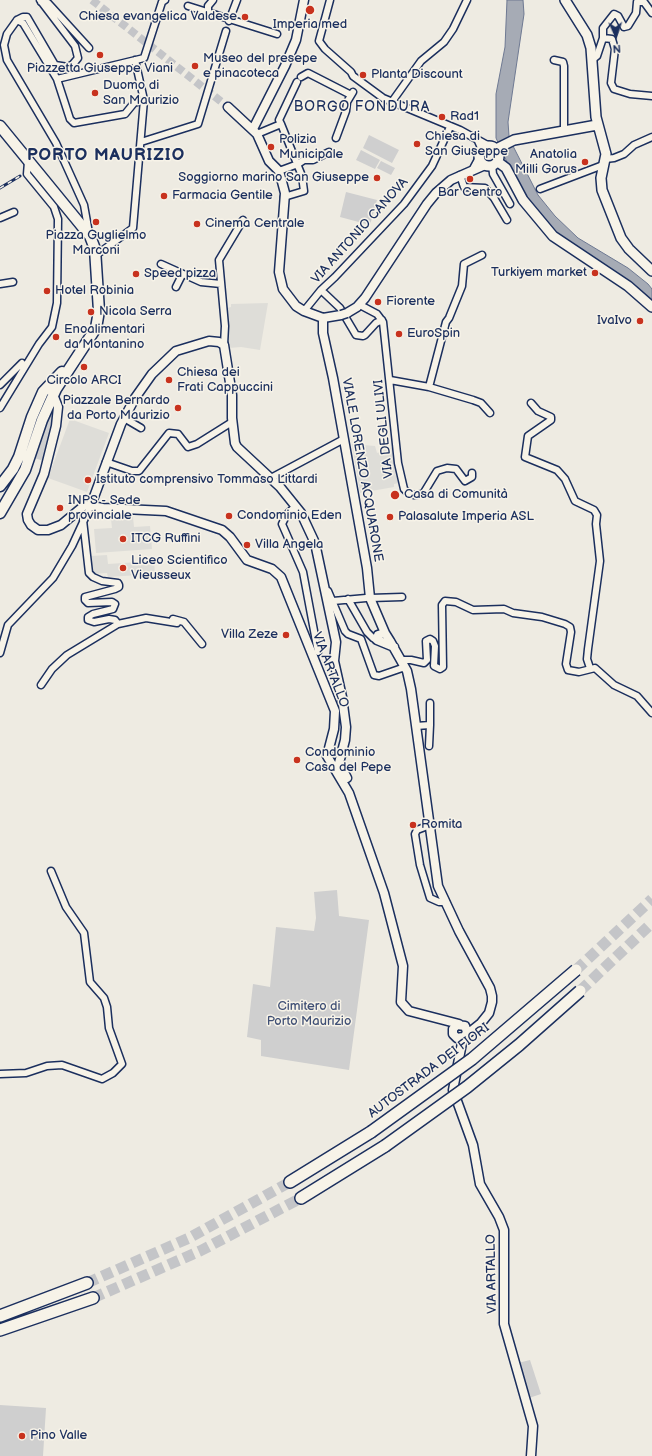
<!DOCTYPE html>
<html>
<head>
<meta charset="utf-8">
<style>
  body { margin:0 }
  #map { position:relative; width:652px; height:1456px; overflow:hidden; background:#eeebe2; font-family:"Balsamiq Sans",sans-serif }
  canvas { display:block }
  .north { position:absolute; left:596px; top:16px; width:40px; height:40px; -webkit-text-stroke:3px #f7f3e8; paint-order:stroke; rotate:177deg; font-size:11px; font-weight:700; line-height:16px; text-align:center; color:#1b2f5e }
  .north::after { content:''; display:block; margin:auto; width:14px; height:18px; background:#1b2f5e; clip-path:polygon(50% 0,100% 100%,50% 72%,0 100%) }
</style>
</head>
<body>
<div id="map">
<canvas width="652" height="1456"></canvas>
<div class="north">N</div>
</div>
<script>
const c = document.querySelector('canvas').getContext('2d');
c.lineJoin = 'round';
function fillPath(path, color) {
  c.fillStyle = color;
  c.fill(path, 'evenodd');
}
function poly(rows) {
  const path = new Path2D();
  for (const r of rows) {
    if (r.length === 3) {
      path.moveTo(r[0] + r[2], r[1]);
      path.arc(r[0], r[1], r[2], 0, 2 * Math.PI);
      continue;
    }
    path.moveTo(r[0], r[1]);
    for (let i = 2; i < r.length; i += 2) path.lineTo(r[i], r[i + 1]);
  }
  return path;
}
function stroke(path, color, width, dash) {
  c.strokeStyle = color;
  c.lineWidth = width;
  c.lineCap = dash ? 'butt' : 'round';
  c.setLineDash(dash || []);
  c.stroke(path);
}
function drawText(font, color, halo, rows, align = 'center') {
  c.font = font + ' "Balsamiq Sans",sans-serif';
  c.lineWidth = 3;
  c.setLineDash([]);
  c.textBaseline = 'middle';
  c.strokeStyle = halo;
  c.fillStyle = color;
  for (const [text, x, y, turn = 0] of rows) {
    c.save();
    c.translate(x, y);
    c.rotate((+turn || 0) * Math.PI / 180);
    c.textAlign = isNaN(turn) ? turn : align;
    if (halo) c.strokeText(text, 0, 0);
    c.fillText(text, 0, 0);
    c.restore();
  }
}
fillPath(poly([
  [268,303,260,350,241,347,229,348,227,308,231,307,231,304],
  [70,419,109,433,87,492,48,478],
  [352,444,375,446,377,453,393,447,399,483,394,484,394,487,360,493],
  [133,517,134,527,150,526,152,549,96,553,94,529,112,528,111,519],
  [107,555,108,564,154,561,155,574,108,577,107,573,92,574,91,556]
]), '#deddd8');
fillPath(poly([
  [369,135,399,150,392,163,363,148],
  [361,150,380,160,375,169,356,160],
  [381,161,395,168,391,175,377,168],
  [346,192,377,200,370,225,340,217],
  [53,406,51,432,44,461,34,458],
  [337,890,339,916,369,920,349,1070,261,1056,261,1040,247,1037,253,984,270,987,276,927,314,931,316,918,314,892],
  [530,1360,541,1394,529,1398,518,1363],
  [0,1405,46,1408,43,1456,0,1456]
]), '#cfcfcf');
const water = poly([
  [507,0,523,0,524,14,508,122,509,136,513,146,538,195,555,216,578,238,628,268,648,284,652,289,652,303,640,289,570,245,542,220,517,184,496,138,496,94,505,47,507,0]
]);
fillPath(water, '#a6abb5');
stroke(water, '#6e7992', 1);
stroke(poly([
  [92,0,228,107]
]), '#c4c5c8', 8, [8, 4]);
stroke(poly([
  [576,970,652,899],
  [580,991,652,923],
  [87,1283,189,1238,290,1182],
  [93,1298,200,1251,301,1198]
]), '#c4c5c8', 11, [11, 5.5]);
const minor = poly([
  [330,0,319,41,325,49,351,72,353,76,383,98,460,130,489,146],
  [41,2,48,3,89,48],
  [188,6,277,34],
  [208,11,208,6,213,0],
  [17,20,23,17,27,17,55,65,68,67,73,64,78,58,75,46,40,0],
  [229,21,237,0],
  [603,38,603,28,614,14,618,16,624,27,628,26,636,13,637,2,644,2,652,13],
  [554,60,563,62,564,66,564,130],
  [592,60,597,56,603,38,612,39,615,49,611,83,614,89,630,94,652,96],
  [301,77,308,73,351,95],
  [57,79,144,58,162,2,165,0],
  [391,103,421,61,444,42,453,29,467,0],
  [281,124,302,176,304,191,284,197],
  [257,134,281,124,279,120,297,82],
  [336,138,346,111,347,102,353,92],
  [478,141,482,150],
  [141,142,198,124,226,31],
  [605,159,614,158,624,154,634,145,652,137],
  [492,165,493,174,510,204],
  [279,171,298,164,304,160,313,160,329,152],
  [460,175,464,187,485,188,494,198,507,220],
  [540,189,603,165],
  [0,218,14,212],
  [89,233,84,205,56,143,7,60,4,45,7,34,17,20,23,23,57,79,70,119,74,123,125,114,134,103,144,100],
  [95,256,133,228,144,100,135,60],
  [161,264,201,282,221,284],
  [0,284,13,282],
  [176,287,182,275],
  [321,290,340,308,356,335,363,336,365,335,376,323,382,320],
  [360,305,377,314,383,322,398,463,404,489,408,493,414,495,423,494,437,471,447,468,456,469,465,481,472,477,472,473],
  [304,311,321,290,335,277,404,204,432,166,450,127],
  [224,345,225,326,219,260,243,220],
  [390,380,429,387,473,400,481,403,490,413],
  [0,385,22,363],
  [429,387,446,322,449,318,462,286,464,264,482,255],
  [531,403,538,411,551,417,551,420,528,436,525,457,557,470,565,479,575,501,594,510,597,515,596,524,600,561,588,649,587,659,590,668],
  [0,408,39,344,52,327,57,303,58,219,54,207,27,174,28,162],
  [124,418,141,428],
  [106,462,132,471,139,471,169,433,178,434,188,447,197,444,232,422],
  [271,478,344,439],
  [296,506,287,514,282,524,303,572,318,652],
  [83,520,89,573,93,577,102,581,118,583,119,585,119,587,115,589,85,597,85,600,88,603,112,602,115,604,113,609,93,614,88,617,88,620,94,622,109,619,115,620,118,624],
  [328,591,345,631,348,634,361,639,374,675,379,676,405,667],
  [370,598,402,597],
  [348,599,367,632,373,638,377,640],
  [333,601,366,598],
  [173,619,184,622,202,644],
  [0,653,8,625,53,578,72,546,91,505],
  [401,660,411,660,424,663,427,660,426,641,430,639,433,641,435,646,434,666,440,669,443,667,442,605,445,601,456,602,473,610,504,609,513,613,542,617,565,624,570,627,571,632,566,664,568,670,579,672,595,668,614,685,637,696,652,713],
  [41,685,52,669,67,655,118,624,146,618,177,623],
  [430,725,430,703],
  [416,726,430,725,429,746],
  [430,825,417,830,415,834,420,865,430,898,439,902,446,902],
  [0,1074,26,1073,47,1066,62,1065,102,1079,113,1073,122,1064,109,1028,107,1007,104,998,90,982,84,933,66,907,51,871]
]);
const tertiary = poly([
  [228,107,257,134,269,161,279,171,281,178,285,193,279,272,283,289,296,306,304,311,323,318,341,315],
  [253,129,285,66,296,40,304,0],
  [474,169,480,158],
  [347,313,357,307,365,298,427,204,436,193,451,180,485,165],
  [323,318,323,333,333,378,367,568,370,598,385,633,390,641,407,671,411,689,438,886,459,931,490,988,492,996,492,1002,489,1013,481,1023,466,1035],
  [52,392,58,407,56,426,44,474,27,514,28,520,31,525,38,530,48,530,61,525,85,505,103,508,166,511,222,530,230,537,247,560,272,569,281,577,335,711,334,729,327,756,349,793,384,893,403,966,401,1002,409,1011,459,1024],
  [91,505,121,424,135,398,152,374,176,351,209,341,219,342,224,345,232,395,232,418,235,443,237,447,280,487,301,513,315,543,336,642,334,661,342,697,346,727,345,740,339,763,347,778],
  [385,633,378,635,377,640,394,647],
  [463,1037,457,1038,453,1034,453,1029,457,1025,465,1026,467,1032,462,1043,453,1090,473,1145,480,1184,499,1217,504,1230,504,1324,533,1426,531,1456]
]);
const secondary = poly([
  [565,0,587,35,591,48,596,117,606,154,601,178,602,190,621,238,629,249,652,271],
  [489,156,10],
  [496,149,514,140,597,125],
  [498,162,506,168,523,200,553,236,628,286,652,307]
]);
const primary = poly([
  [0,126,90,236,95,249,99,311,96,328,56,389,42,420,25,470,0,513],
  [0,486,13,469,19,457,32,417,43,392,62,372]
]);
const motorway = poly([
  [290,1182,371,1132],
  [301,1198,385,1146],
  [0,1316,87,1283],
  [0,1330,93,1298]
]);
stroke(minor, '#1b2f5e', 9);
stroke(tertiary, '#1b2f5e', 11);
stroke(secondary, '#1b2f5e', 12);
stroke(primary, '#1b2f5e', 13);
stroke(motorway, '#1b2f5e', 14);
stroke(minor, '#f7f3e8', 6);
stroke(tertiary, '#f7f3e8', 8);
stroke(secondary, '#f7f3e8', 9);
stroke(primary, '#f7f3e8', 10);
stroke(motorway, '#f7f3e8', 11);
const rail = poly([
  [0,188,20,176]
]);
stroke(rail, '#1b2f5e', 3);
stroke(rail, '#f7f3e8', 1.5, [4.5]);
const tertiaryBridge = poly([
  [341,315,347,313]
]);
const motorwayBridge = poly([
  [371,1132,472,1059,576,970],
  [385,1146,467,1087,519,1045,580,991]
]);
stroke(tertiaryBridge, '#1b2f5e', 11, []);
stroke(motorwayBridge, '#1b2f5e', 14, []);
stroke(tertiaryBridge, '#f7f3e8', 8);
stroke(motorwayBridge, '#f7f3e8', 11);
for (const [x, y, r, color] of [
  [310,10,5,"#c8321e"],
  [245,17,4,"#c8321e"],
  [100,55,4,"#c8321e"],
  [195,66,4,"#c8321e"],
  [363,75,4,"#c8321e"],
  [95,93,4,"#c8321e"],
  [442,117,4,"#c8321e"],
  [417,144,4,"#c8321e"],
  [271,147,4,"#c8321e"],
  [585,162,4,"#c8321e"],
  [377,178,4,"#c8321e"],
  [470,179,4,"#c8321e"],
  [164,196,4,"#c8321e"],
  [96,222,4,"#c8321e"],
  [197,224,4,"#c8321e"],
  [595,273,4,"#c8321e"],
  [136,274,4,"#c8321e"],
  [47,291,4,"#c8321e"],
  [378,302,4,"#c8321e"],
  [91,312,4,"#c8321e"],
  [640,321,4,"#c8321e"],
  [399,334,4,"#c8321e"],
  [56,337,4,"#c8321e"],
  [84,367,4,"#c8321e"],
  [169,380,4,"#c8321e"],
  [178,408,4,"#c8321e"],
  [88,480,4,"#c8321e"],
  [395,495,5,"#c8321e"],
  [60,508,4,"#c8321e"],
  [229,516,4,"#c8321e"],
  [390,517,4,"#c8321e"],
  [123,539,4,"#c8321e"],
  [247,545,4,"#c8321e"],
  [123,568,4,"#c8321e"],
  [286,635,4,"#c8321e"],
  [297,760,4,"#c8321e"],
  [413,825,4,"#c8321e"],
  [22,1436,4,"#c8321e"]
]) {
  const dot = new Path2D();
  dot.arc(x, y, r, 0, 2 * Math.PI);
  c.fillStyle = color;
  c.fill(dot);
  stroke(dot, '#f7f3e8', 1.5);
}
drawText('13px', '#1b2f5e', '#f7f3e8', [
  ["Chiesa evangelica Valdese",237,17,"right"],
  ["Imperia med",310,25,"center"],
  ["Museo del presepe",203,59],
  ["e pinacoteca",203,74],
  ["Piazzetta Giuseppe Viani",100,69,"center"],
  ["Planta Discount",371,75],
  ["Duomo di",103,86],
  ["San Maurizio",103,101],
  ["Rad1",450,117],
  ["Chiesa di",425,137],
  ["San Giuseppe",425,152],
  ["Polizia",279,140],
  ["Municipale",279,155],
  ["Anatolia",577,155,"right"],
  ["Milli Gorus",577,170,"right"],
  ["Soggiorno marino San Giuseppe",369,178,"right"],
  ["Bar Centro",470,193,"center"],
  ["Farmacia Gentile",172,196],
  ["Cinema Centrale",205,224],
  ["Piazza Guglielmo",96,236,"center"],
  ["Marconi",96,251,"center"],
  ["Turkiyem market",587,273,"right"],
  ["Speed pizza",144,274],
  ["Hotel Robinia",55,291],
  ["Fiorente",386,302],
  ["Nicola Serra",99,312],
  ["IvaIvo",632,321,"right"],
  ["Enoalimentari",64,330],
  ["da Montanino",64,345],
  ["EuroSpin",407,334],
  ["Chiesa dei",177,373],
  ["Frati Cappuccini",177,388],
  ["Circolo ARCI",84,381,"center"],
  ["Piazzale Bernardo",170,401,"right"],
  ["da Porto Maurizio",170,416,"right"],
  ["Istituto comprensivo Tommaso Littardi",96,480],
  ["Casa di Comunità",404,495],
  ["INPS - Sede",68,501],
  ["provinciale",68,516],
  ["Condominio Eden",237,516],
  ["Palasalute Imperia ASL",398,517],
  ["ITCG Ruffini",131,539],
  ["Villa Angela",255,545],
  ["Liceo Scientifico",131,561],
  ["Vieusseux",131,576],
  ["Villa Zeze",278,635,"right"],
  ["Condominio",305,753],
  ["Casa del Pepe",305,768],
  ["Romita",421,825],
  ["Pino Valle",30,1436]
], 'left');
drawText('13px', '#1b2f5e', '#f7f3e8', [
  ["VIA ANTONIO CANOVA",360,231,-48],
  ["VIA DEGLI ULIVI",384,429,-96],
  ["VIALE LORENZO ACQUARONE",362,470,80],
  ["VIA ARTALLO",330,670,69],
  ["AUTOSTRADA DEI FIORI",429,1071,-37],
  ["VIA ARTALLO",492,1274,-91]
]);
drawText('13px', '#3f4f75', '#f7f3e8', [
  ["Cimitero di",309,1007],
  ["Porto Maurizio",309,1022]
]);
c.letterSpacing = '1px';
drawText('14px', '#1b2f5e', '#f7f3e8', [
  ["BORGO FONDURA",362,107]
]);
c.letterSpacing = '0px';
c.letterSpacing = '1px';
drawText('bold 17px', '#1b2f5e', '#f7f3e8', [
  ["PORTO MAURIZIO",106,156]
]);
c.letterSpacing = '0px';
</script>
</body>
</html>
